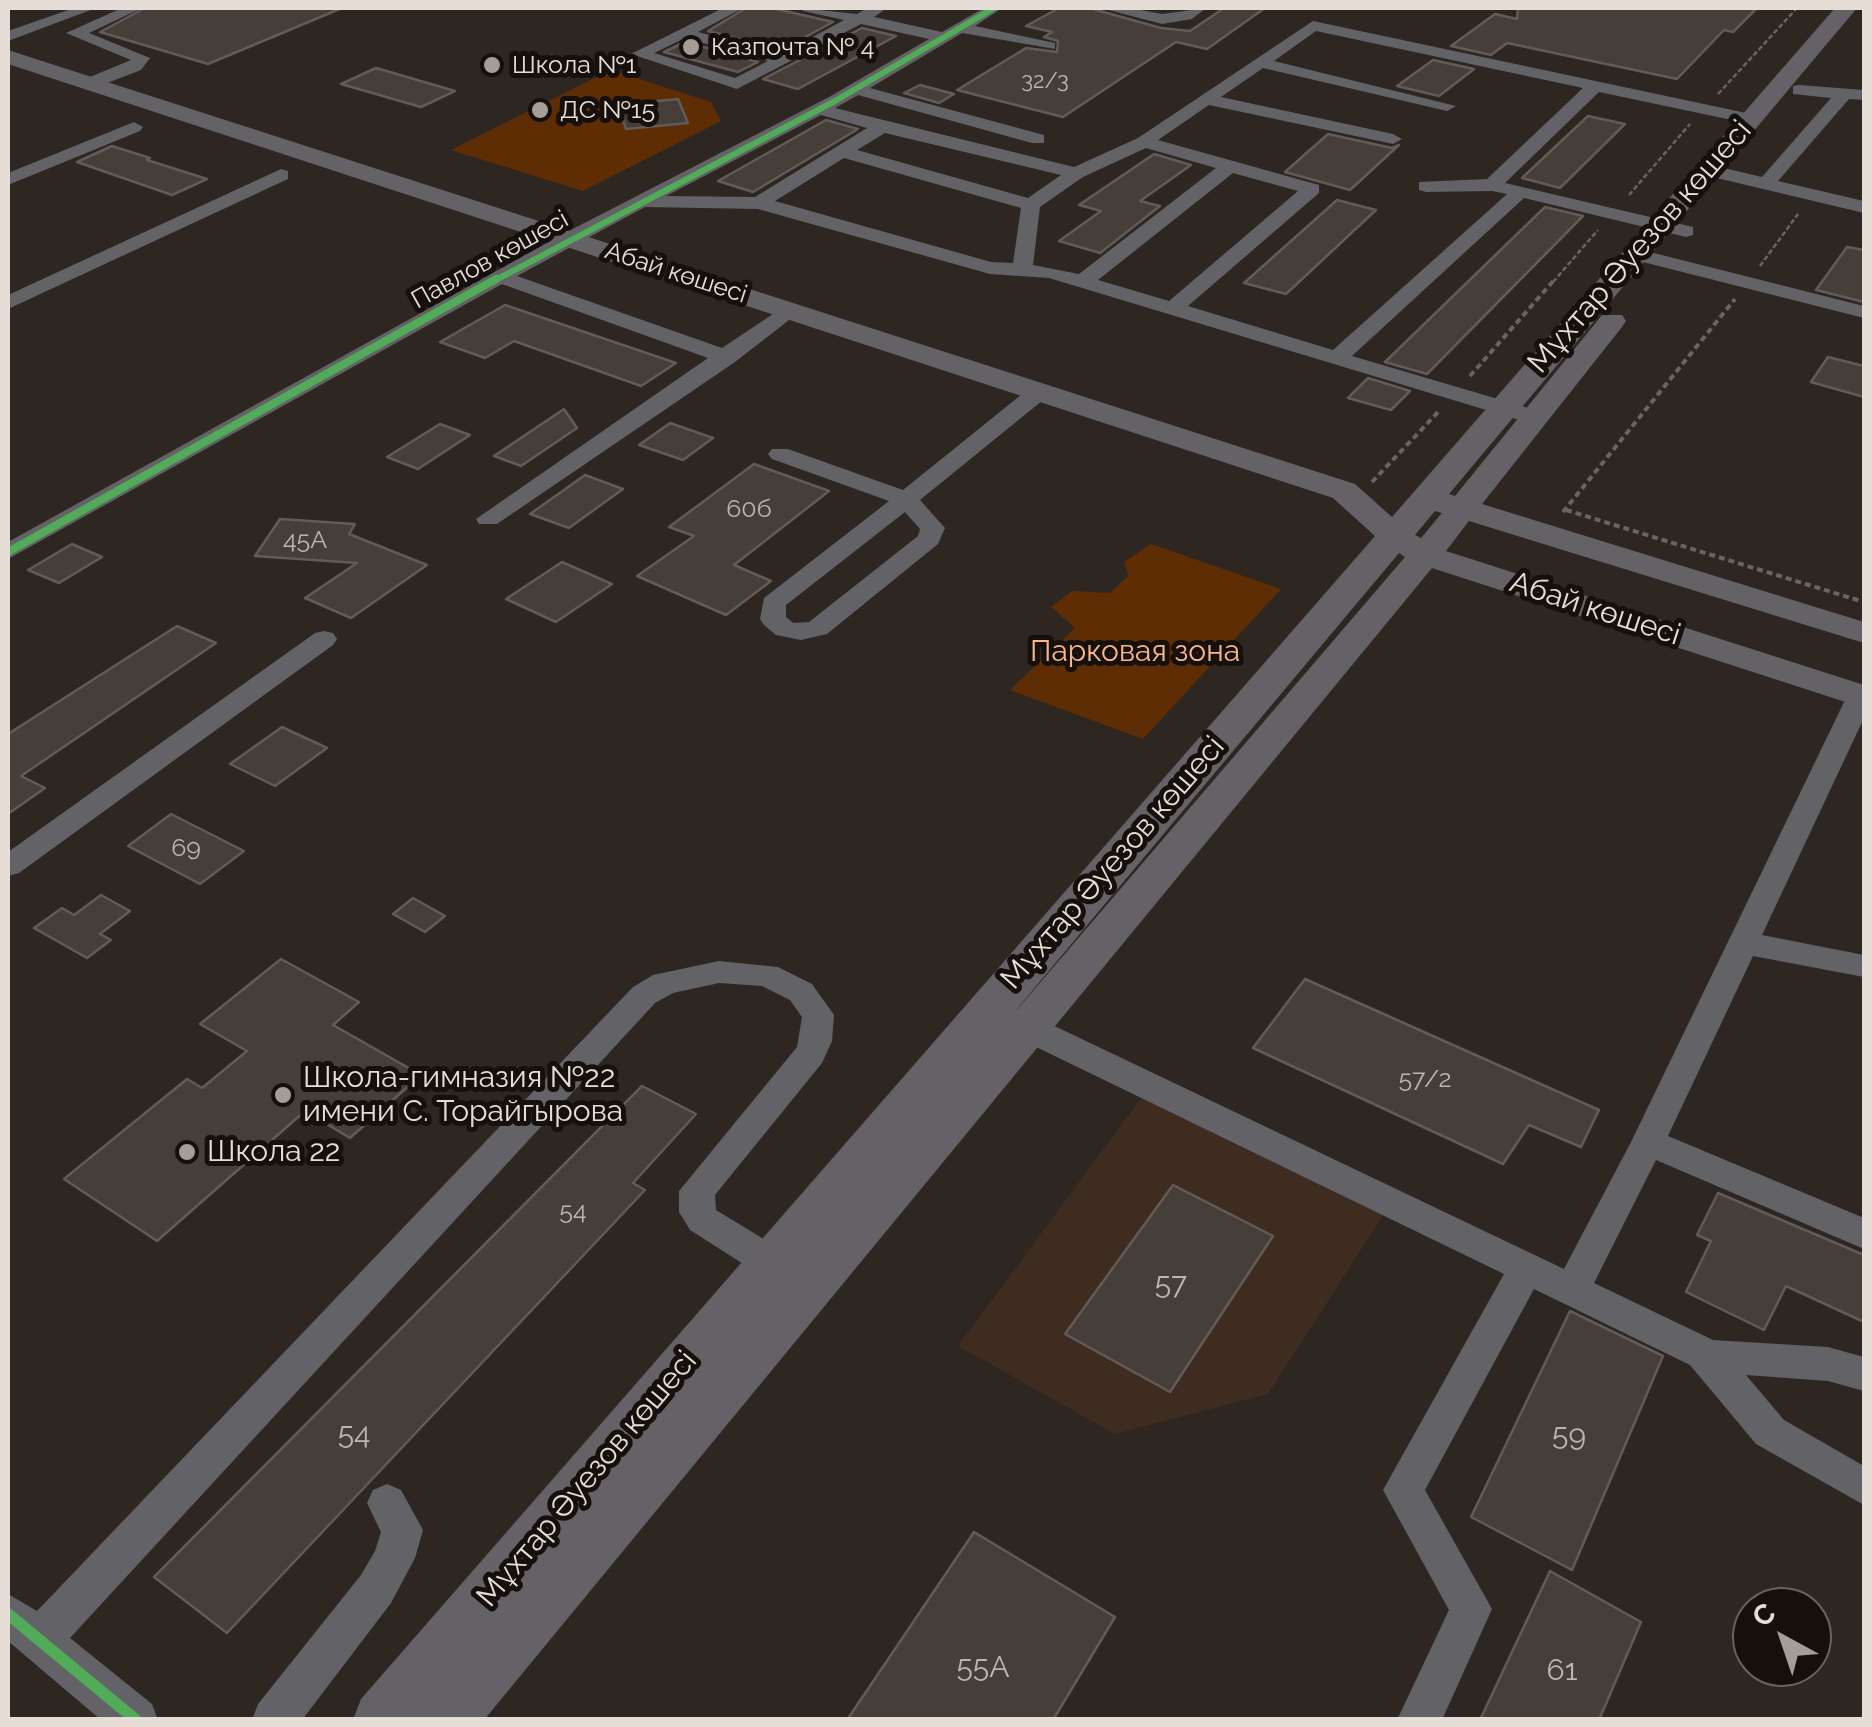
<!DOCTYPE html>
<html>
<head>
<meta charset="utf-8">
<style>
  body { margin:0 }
  #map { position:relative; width:1872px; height:1727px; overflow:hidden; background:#2e2621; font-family:Raleway,sans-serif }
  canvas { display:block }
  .frame { position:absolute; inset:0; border:10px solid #e6ddd7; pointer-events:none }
  .north { position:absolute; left:1732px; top:1587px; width:100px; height:100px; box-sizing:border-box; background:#16100c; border:2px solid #69625d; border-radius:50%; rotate:320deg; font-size:28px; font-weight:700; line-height:40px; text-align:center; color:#e6ddd7 }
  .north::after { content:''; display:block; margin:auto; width:35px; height:45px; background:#a69d97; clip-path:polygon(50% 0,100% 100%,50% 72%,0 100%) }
</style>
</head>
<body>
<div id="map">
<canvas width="1872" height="1727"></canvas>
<div class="frame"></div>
<div class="north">С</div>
</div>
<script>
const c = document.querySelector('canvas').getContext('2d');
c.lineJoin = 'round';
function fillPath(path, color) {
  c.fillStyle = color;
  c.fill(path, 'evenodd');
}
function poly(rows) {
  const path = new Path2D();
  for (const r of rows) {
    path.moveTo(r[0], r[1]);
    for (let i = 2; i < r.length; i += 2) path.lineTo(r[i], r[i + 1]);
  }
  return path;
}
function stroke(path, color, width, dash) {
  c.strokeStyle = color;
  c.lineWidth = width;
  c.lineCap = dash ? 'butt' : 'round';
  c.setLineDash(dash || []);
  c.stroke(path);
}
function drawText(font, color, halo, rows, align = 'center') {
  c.font = font + ' Raleway,sans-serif';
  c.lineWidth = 10;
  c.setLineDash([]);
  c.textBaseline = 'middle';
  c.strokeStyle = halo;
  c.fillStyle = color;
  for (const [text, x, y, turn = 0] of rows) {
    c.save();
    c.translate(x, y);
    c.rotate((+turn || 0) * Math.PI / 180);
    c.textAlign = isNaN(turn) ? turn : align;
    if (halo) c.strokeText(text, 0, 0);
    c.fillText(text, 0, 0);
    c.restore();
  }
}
fillPath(poly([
  [1144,1094,1386,1211,1268,1394,1115,1434,958,1346]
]), '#3f2c21');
fillPath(poly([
  [611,70,711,102,721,121,583,191,451,150],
  [1151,544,1281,589,1143,739,1010,690,1075,628,1051,607,1072,591,1110,593,1128,576,1124,562]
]), '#5e2d04');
const building = poly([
  [145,8,342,8,208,64,100,32,145,8],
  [746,8,772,8,833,22,781,50,708,31,746,8],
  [1059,8,1089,8,1161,28,1190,31,1224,8,1265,8,1207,49,1176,42,1063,117,957,90,1026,48,1057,52,1058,41,1044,37,1052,32,1026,26,1059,8],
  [1518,8,1757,8,1733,32,1724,30,1677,79,1507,43,1491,55,1451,46,1495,14,1517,19,1518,8],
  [862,28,896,36,798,89,763,79,862,28],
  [685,42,758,62,738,72,664,52,685,42],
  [1433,60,1474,69,1439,96,1397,86,1433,60],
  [376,68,455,91,421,107,341,84,376,68],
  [920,85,954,94,939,103,904,93,920,85],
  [678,99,688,123,626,129,618,105,678,99],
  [1588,116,1625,124,1560,188,1522,178,1588,116],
  [826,120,858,129,753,192,718,181,826,120],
  [1328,134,1392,148,1399,145,1350,190,1285,172,1328,134],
  [112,146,150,158,147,160,207,179,172,195,77,162,112,146],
  [1154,154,1191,165,1140,201,1160,206,1100,253,1059,241,1101,211,1079,205,1154,154],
  [1337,200,1376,210,1286,294,1244,283,1337,200],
  [1545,207,1583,216,1427,374,1385,362,1545,207],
  [1847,247,1864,250,1864,302,1816,290,1847,247],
  [505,305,676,363,641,386,514,341,485,358,440,342,505,305],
  [1828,357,1864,366,1864,397,1811,382,1828,357],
  [1368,378,1410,391,1391,410,1348,398,1368,378],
  [564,409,577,428,521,466,494,456,564,409],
  [670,423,713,438,683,460,639,445,670,423],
  [440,424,470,435,418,469,387,457,440,424],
  [754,464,829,491,734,565,771,581,726,615,637,576,694,536,669,527,754,464],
  [585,475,623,489,569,528,530,514,585,475],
  [280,519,355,524,349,534,427,565,351,618,305,598,357,563,255,556,280,519],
  [72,544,102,557,59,583,28,570,72,544],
  [562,562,612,584,556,622,506,599,562,562],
  [177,626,216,643,21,776,45,788,8,814,8,734,177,626],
  [282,727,327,748,275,786,230,764,282,727],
  [171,814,244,851,200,884,128,846,171,814],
  [101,895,130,911,100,934,111,940,87,958,34,928,62,908,74,915,101,895],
  [413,898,445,916,425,932,393,914,413,898],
  [281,959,359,1002,333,1025,421,1075,350,1138,305,1111,157,1241,64,1179,187,1079,202,1088,247,1051,200,1024,281,959],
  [1305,979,1599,1110,1581,1147,1529,1125,1503,1164,1253,1048,1305,979],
  [642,1086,696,1114,633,1183,645,1190,227,1633,154,1577,642,1086],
  [1173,1185,1273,1236,1170,1392,1065,1334,1173,1185],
  [1718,1193,1864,1255,1864,1322,1786,1286,1764,1330,1686,1292,1711,1241,1697,1235,1718,1193],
  [1570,1311,1663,1356,1572,1570,1471,1517,1570,1311],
  [974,1532,1115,1617,1053,1720,847,1720,974,1532],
  [1550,1571,1641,1622,1599,1720,1480,1720,1550,1571]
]);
fillPath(building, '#453e39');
stroke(building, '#625b57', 2.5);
stroke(poly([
  [1718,94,1797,8],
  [1629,195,1690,124],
  [1760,266,1798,214],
  [1553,282,1598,230]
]), '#666568', 2.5, [5, 2.5]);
stroke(poly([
  [1470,376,1555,279],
  [1372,482,1440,410],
  [1566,510,1864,602],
  [1563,512,1735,299]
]), '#666568', 4, [6, 4]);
fillPath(poly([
  [74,8,96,8,8,41,8,31,74,8],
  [122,8,142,8,89,33,150,58,141,70,97,87,85,87,85,79,131,60,66,33,122,8],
  [723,8,743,8,698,32,781,54,844,20,803,11,801,8,857,14,868,8,887,8,874,17,942,32,984,8,1002,8,975,26,1055,43,1055,49,962,33,870,88,1044,135,1044,143,1032,143,858,95,835,108,1074,167,1138,138,1313,21,1751,114,1760,119,1751,124,1599,92,1505,183,1693,227,1693,235,1686,237,1524,198,1352,356,1542,412,1545,417,1542,422,1526,422,1049,278,990,274,758,209,645,207,517,276,722,348,785,306,792,304,802,310,735,362,497,524,479,524,476,519,708,358,502,284,8,559,8,542,563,234,829,97,929,39,861,24,737,89,631,54,723,8],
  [1316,31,1583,88,1487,179,1419,182,1419,190,1426,192,1492,191,1507,194,1333,350,1188,306,1319,193,1319,185,1158,140,1209,105,1393,144,1402,139,1393,134,1221,97,1263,68,1447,111,1456,106,1274,61,1316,31],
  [685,38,768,61,735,78,654,53,685,38],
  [821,115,867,128,755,197,666,196,821,115],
  [885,133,1061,175,1028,198,857,150,885,133],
  [1146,148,1216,168,1079,274,1033,265,1040,207,1083,177,1146,148],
  [844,158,1021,208,1013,263,991,262,775,201,844,158],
  [1233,173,1298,191,1169,301,1098,280,1233,173],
  [1101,8,1130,8,1162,14,1206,8,1192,19,1162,24,1101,8],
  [1799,85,1864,90,1864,100,1849,99,1778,181,1864,201,1864,213,1700,174,1698,170,1707,164,1762,177,1831,98,1793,94,1793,86,1799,85],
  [134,122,143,127,140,131,8,185,8,173,134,122],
  [281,169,288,171,288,179,8,309,8,295,281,169],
  [1634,248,1864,306,1864,318,1627,258,1627,250,1634,248],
  [1040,384,1048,386,1051,391,1048,396,920,500,945,528,938,544,827,634,801,640,776,635,764,625,760,619,764,598,889,501,772,459,768,454,772,449,788,449,903,490,1032,386,1040,384],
  [905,512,920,529,918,536,809,622,793,623,786,617,786,605,905,512],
  [324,631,333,633,337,639,333,645,19,873,8,876,8,852,315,633,324,631],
  [1861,688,1864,688,1864,718,1762,935,1864,955,1864,977,1753,956,1668,1136,1864,1218,1864,1249,1656,1160,1594,1283,1713,1340,1828,1347,1864,1357,1864,1391,1828,1381,1746,1375,1784,1420,1864,1466,1864,1505,1756,1444,1690,1365,1534,1289,1425,1490,1492,1609,1442,1720,1397,1720,1449,1610,1383,1490,1504,1274,997,1028,993,1019,997,1010,1009,1007,1021,1010,1564,1269,1631,1142,1847,696,1861,688],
  [719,961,778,967,812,984,834,1015,832,1041,822,1063,715,1195,716,1210,785,1252,790,1263,785,1274,772,1278,759,1274,690,1230,679,1212,679,1191,797,1047,802,1017,790,1000,762,986,719,983,673,993,655,1003,70,1638,152,1704,158,1720,101,1720,8,1641,8,1594,37,1611,633,987,653,975,719,961],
  [387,1484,401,1490,423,1530,415,1558,391,1603,302,1720,252,1720,258,1704,361,1575,375,1551,381,1532,367,1503,373,1490,387,1484]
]), '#626267');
fillPath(poly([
  [1835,8,1857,8,1449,494,1455,496,1602,315,1622,315,1626,321,1622,327,1482,504,1864,622,1864,643,1469,521,1446,551,1864,685,1864,708,1432,568,484,1720,353,1720,361,1699,1375,536,1333,498,8,64,8,50,1355,484,1392,517,1835,8],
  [1435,511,1442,513,1421,538,1415,535,1435,511],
  [1399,553,1405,557,996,1034,1399,553]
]), '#646266');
stroke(poly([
  [492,282,835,101,994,8]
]), '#51ab58', 6);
stroke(poly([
  [8,552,496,279]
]), '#51ab58', 8);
stroke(poly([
  [8,1614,136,1720]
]), '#51ab58', 12);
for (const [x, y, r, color] of [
  [691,47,10,"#a69d97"],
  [492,65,10,"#a69d97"],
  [540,110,10,"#a69d97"],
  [283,1095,10,"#a69d97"],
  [187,1152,10,"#a69d97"]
]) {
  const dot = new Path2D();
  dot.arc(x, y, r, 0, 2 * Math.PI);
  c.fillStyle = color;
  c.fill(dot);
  stroke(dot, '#16100c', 4);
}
drawText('22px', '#beb5b0', null, [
  ["32/3",1045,81]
]);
drawText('25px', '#e6ddd7', '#16100c', [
  ["Казпочта № 4",711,47],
  ["Школа №1",512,65],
  ["ДС №15",560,110]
], 'left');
drawText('25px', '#e6ddd7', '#16100c', [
  ["Павлов көшесі",490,260,-29],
  ["Абай көшесі",676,273,18]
]);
drawText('25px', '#beb5b0', null, [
  ["60б",749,509],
  ["45А",305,540],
  ["69",186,848],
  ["57/2",1425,1079],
  ["54",573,1211]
]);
drawText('30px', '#e6ddd7', '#16100c', [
  ["Мұхтар Әуезов көшесі",1640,247,-49],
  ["Абай көшесі",1595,609,18],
  ["Мұхтар Әуезов көшесі",1113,863,-49],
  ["Мұхтар Әуезов көшесі",587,1479,-50]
]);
drawText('30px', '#fab588', '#16100c', [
  ["Парковая зона",1135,652]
]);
drawText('30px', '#e6ddd7', '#16100c', [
  ["Школа-гимназия №22",303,1078],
  ["имени С. Торайгырова",303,1112],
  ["Школа 22",207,1152]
], 'left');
drawText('30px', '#beb5b0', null, [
  ["57",1171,1285],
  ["54",354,1435],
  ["59",1569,1436],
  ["55А",983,1668],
  ["61",1562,1671]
]);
</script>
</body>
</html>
